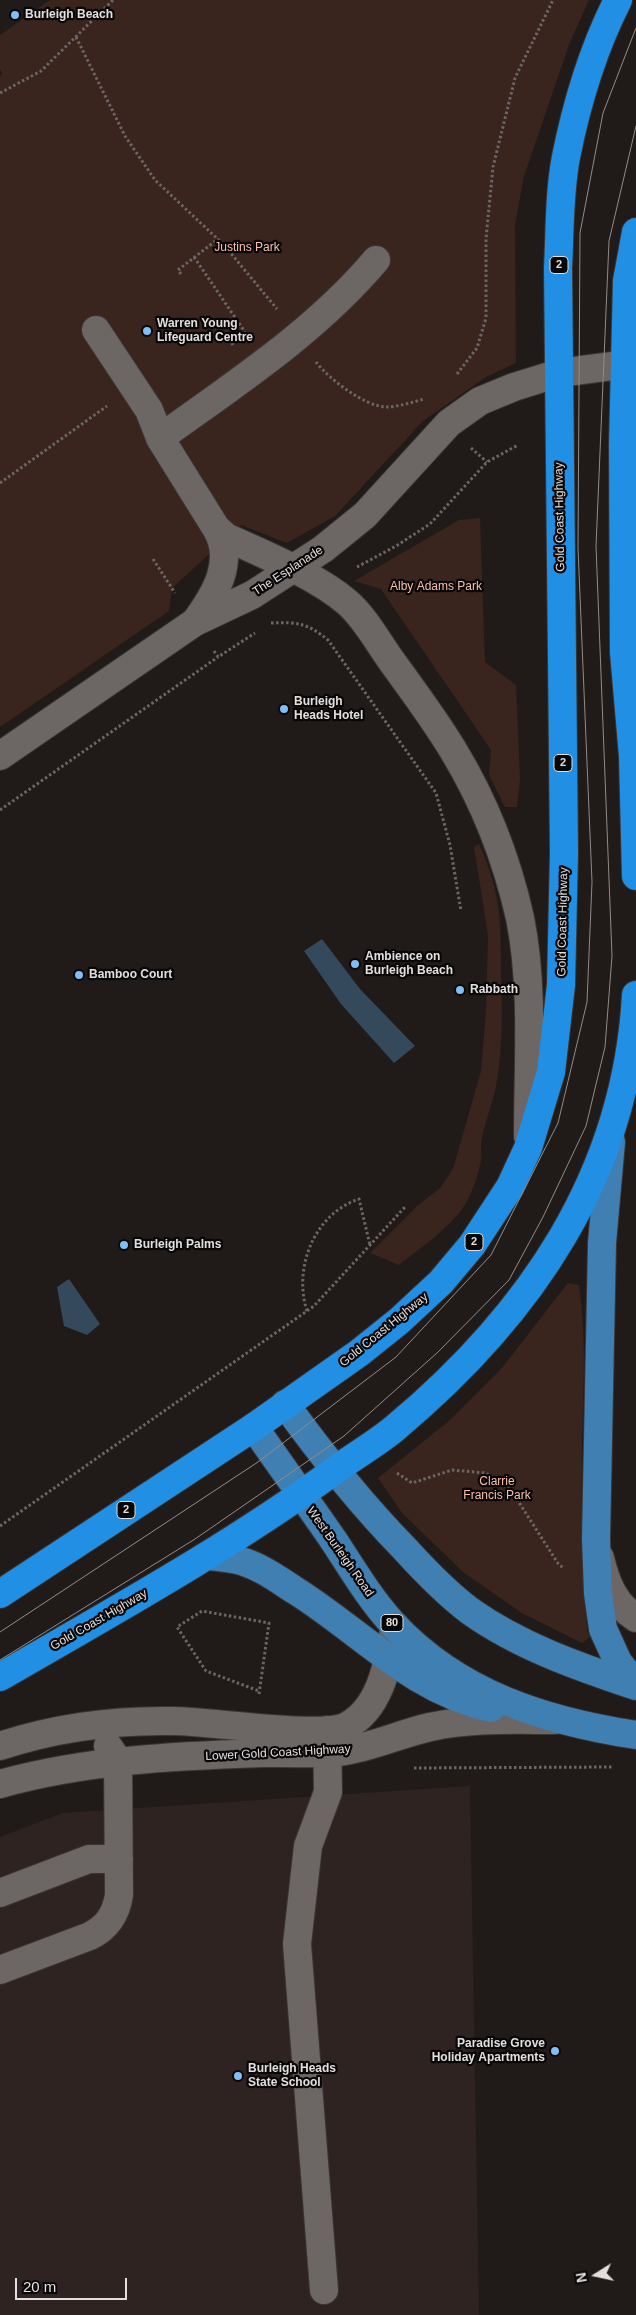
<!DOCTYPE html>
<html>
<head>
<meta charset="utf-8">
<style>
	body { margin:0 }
	#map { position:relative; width:636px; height:2315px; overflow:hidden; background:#201b19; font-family:Helvetica,sans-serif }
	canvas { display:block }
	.north { position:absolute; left:571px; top:2250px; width:50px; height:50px; -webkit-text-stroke:4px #080606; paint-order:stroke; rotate:260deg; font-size:14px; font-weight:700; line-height:20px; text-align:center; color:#e3dfde }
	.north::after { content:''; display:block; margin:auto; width:18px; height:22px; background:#e3dfde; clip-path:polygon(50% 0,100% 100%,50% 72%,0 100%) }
	.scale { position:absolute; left:15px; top:2278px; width:112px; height:22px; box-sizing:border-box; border:2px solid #e3dfde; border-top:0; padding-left:6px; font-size:15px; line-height:18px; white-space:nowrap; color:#e3dfde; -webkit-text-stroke:4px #080606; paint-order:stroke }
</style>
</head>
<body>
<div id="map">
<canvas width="636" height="2315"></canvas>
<div class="north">N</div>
<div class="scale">20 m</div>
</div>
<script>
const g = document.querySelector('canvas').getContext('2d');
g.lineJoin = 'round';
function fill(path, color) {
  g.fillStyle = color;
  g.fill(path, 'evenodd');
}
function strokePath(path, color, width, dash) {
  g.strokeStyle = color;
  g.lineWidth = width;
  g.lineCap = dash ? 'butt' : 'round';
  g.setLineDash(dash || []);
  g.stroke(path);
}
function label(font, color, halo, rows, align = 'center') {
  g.font = font + ' Helvetica,sans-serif';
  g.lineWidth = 4.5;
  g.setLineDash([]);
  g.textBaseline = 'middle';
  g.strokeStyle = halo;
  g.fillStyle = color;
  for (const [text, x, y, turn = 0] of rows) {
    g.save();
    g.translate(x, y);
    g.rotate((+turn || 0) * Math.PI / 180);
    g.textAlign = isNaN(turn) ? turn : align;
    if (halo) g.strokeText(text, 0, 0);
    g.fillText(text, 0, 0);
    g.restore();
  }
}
fill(new Path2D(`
	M470 1786 479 2315H0V1837L63 1813Z`), '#2e2320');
fill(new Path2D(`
	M50 0H589L570 42 524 176 515 225 516 363 486 377 423 421 335 516 287 543 241 525 172 588 169 611 0 727V76L2 74 0 69V35Z
	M480 518 485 662 516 685 520 779 517 807H505L489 775 491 750 381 589 354 581 459 520Z
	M479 844C502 896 501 923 501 977 502 1012 503 1045 497 1080 494 1100 486 1118 482 1138 480 1145 482 1153 481 1161 478 1176 473 1190 466 1203 451 1228 421 1247 399 1265L370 1253 417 1206 440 1188 453 1169 481 1071 486 1011 488 935 474 847Z
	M568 1283 579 1285C587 1338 583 1392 582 1445 581 1507 583 1568 587 1631L590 1637 582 1643 522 1613 463 1572 402 1513 378 1478 449 1421 501 1369Z`), '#39241e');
fill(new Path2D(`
	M322 939 360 989 415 1046 394 1063 341 1004 304 951Z
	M69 1279 100 1324 87 1335 64 1326 57 1287Z`), '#34495c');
const minor = new Path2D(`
	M96 330 149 410 160 438 216 528 226 537C263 554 317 576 348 603 366 619 379 644 393 663 414 692 435 720 453 750 484 801 507 860 520 918 534 987 528 1066 528 1136
	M160 438C236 383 315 332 376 260
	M195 622C215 595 236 561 216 528
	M0 756 195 622 252 595 323 549 365 515 449 423 480 401 514 387 559 373 636 363
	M600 1558C606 1583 614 1604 636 1618
	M0 1746C54 1728 115 1720 173 1721 209 1721 320 1739 347 1726 382 1707 388 1661 395 1626
	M0 1784C86 1760 174 1756 263 1753 288 1753 314 1754 339 1752 371 1748 399 1734 430 1727 470 1718 514 1720 555 1720
	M0 1893 89 1859H119
	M0 1970 90 1936C108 1927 116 1914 119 1895L118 1761 108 1746
	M324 2290 297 1944 308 1846 328 1792 327 1730`);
const major = new Path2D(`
	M611 1142 602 1243 596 1539 598 1593 603 1629 618 1662 636 1685
	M285 1404C322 1455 360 1503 404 1548 424 1570 446 1593 470 1611 519 1646 579 1667 636 1686
	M254 1427C280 1465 308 1503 334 1541 353 1570 370 1599 393 1624 458 1694 545 1721 636 1735
	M209 1556C221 1558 235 1558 247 1563 265 1569 280 1581 296 1591 361 1632 413 1691 491 1708`);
const highway = new Path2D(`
	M636 232 627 281 623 445 624 652 633 756 636 876
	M0 1594 254 1427 359 1353 399 1321 441 1282 472 1245 510 1187 528 1148 551 1072 561 985 564 853 558 268C560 231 559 193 566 157 577 102 593 49 618 0
	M0 1677C114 1611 228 1548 334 1471 354 1456 376 1444 395 1428 530 1315 626 1176 636 995`);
strokePath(minor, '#393635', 30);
strokePath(major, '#393635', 30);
strokePath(highway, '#393635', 30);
strokePath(new Path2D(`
	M76 37 125 136 155 180 224 245 277 309
	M0 93 41 71 113 0
	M194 257 245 332
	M181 274 178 270 218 239
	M233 345 231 342 239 336
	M316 362C329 379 364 406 386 407 398 407 413 402 424 399
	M457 374 477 348 486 318V239L493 167 515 78 553 0
	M471 448 487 462
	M0 483 107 406
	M153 559 175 593
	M357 567 396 546 430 524 487 462 518 445
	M271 623C298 622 307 623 328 640L436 793 450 845 461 911
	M214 651 218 657 255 633
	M0 810 218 657
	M307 1311C293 1268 314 1214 359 1199L370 1245
	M397 1473 412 1483 452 1470 486 1473 511 1490 559 1565 564 1568
	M0 1526 314 1306 405 1207
	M259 1694 269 1623 202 1611 177 1627 206 1671 259 1691
	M414 1768 613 1767`), '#6b6664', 3, [2.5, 2.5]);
strokePath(minor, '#6c6664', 28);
strokePath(major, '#3f7fb1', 28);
strokePath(highway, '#2190e4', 28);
strokePath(new Path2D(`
	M0 1632 258 1462 396 1357 491 1255 558 1123 587 1002 592 882 578 548 580 233 603 113 636 28
	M0 1660 195 1539 344 1436 438 1352 509 1280 543 1217 586 1126 605 1047 612 956 596 546 609 241 636 126`), '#908c8a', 1);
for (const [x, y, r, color] of [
	[15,15,5,"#7ebef9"],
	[147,331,5,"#7ebef9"],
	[284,709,5,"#7ebef9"],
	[355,964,5,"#7ebef9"],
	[79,975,5,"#7ebef9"],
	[460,990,5,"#7ebef9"],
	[124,1245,5,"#7ebef9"],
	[555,2051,5,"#7ebef9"],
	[238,2076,5,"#7ebef9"]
]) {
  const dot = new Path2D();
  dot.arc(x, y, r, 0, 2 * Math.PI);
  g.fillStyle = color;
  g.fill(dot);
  strokePath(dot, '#080606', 2);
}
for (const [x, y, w] of [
	[559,265,18],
	[563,763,18],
	[474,1242,18],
	[126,1510,18],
	[392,1623,22]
]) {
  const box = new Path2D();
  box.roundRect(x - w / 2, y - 8.5, w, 17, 4);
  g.fillStyle = '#080606';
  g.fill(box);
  strokePath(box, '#e3dfde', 1);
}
label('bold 11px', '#e3dfde', null, [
	["2",559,265],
	["2",563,763],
	["2",474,1242],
	["2",126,1510],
	["80",392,1623]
]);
label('bold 12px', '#e3dfde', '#080606', [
	["Burleigh Beach",25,15],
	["Warren Young",157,324],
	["Lifeguard Centre",157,338],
	["Burleigh",294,702],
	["Heads Hotel",294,716],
	["Ambience on",365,957],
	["Burleigh Beach",365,971],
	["Bamboo Court",89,975],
	["Rabbath",470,990],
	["Burleigh Palms",134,1245],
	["Paradise Grove",545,2044,"right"],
	["Holiday Apartments",545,2058,"right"],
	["Burleigh Heads",248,2069],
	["State School",248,2083]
], 'left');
label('12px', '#f9bfae', '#080606', [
	["Justins Park",247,248],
	["Alby Adams Park",436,587],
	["Clarrie",497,1482],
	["Francis Park",497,1496]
]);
label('12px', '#e3dfde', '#080606', [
	["Gold Coast Highway",560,517,-91],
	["The Esplanade",288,571,-33],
	["Gold Coast Highway",563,922,-89],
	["Gold Coast Highway",384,1330,-39],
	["West Burleigh Road",340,1552,55],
	["Gold Coast Highway",99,1620,-30],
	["Lower Gold Coast Highway",278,1753,-3]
]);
</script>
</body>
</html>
